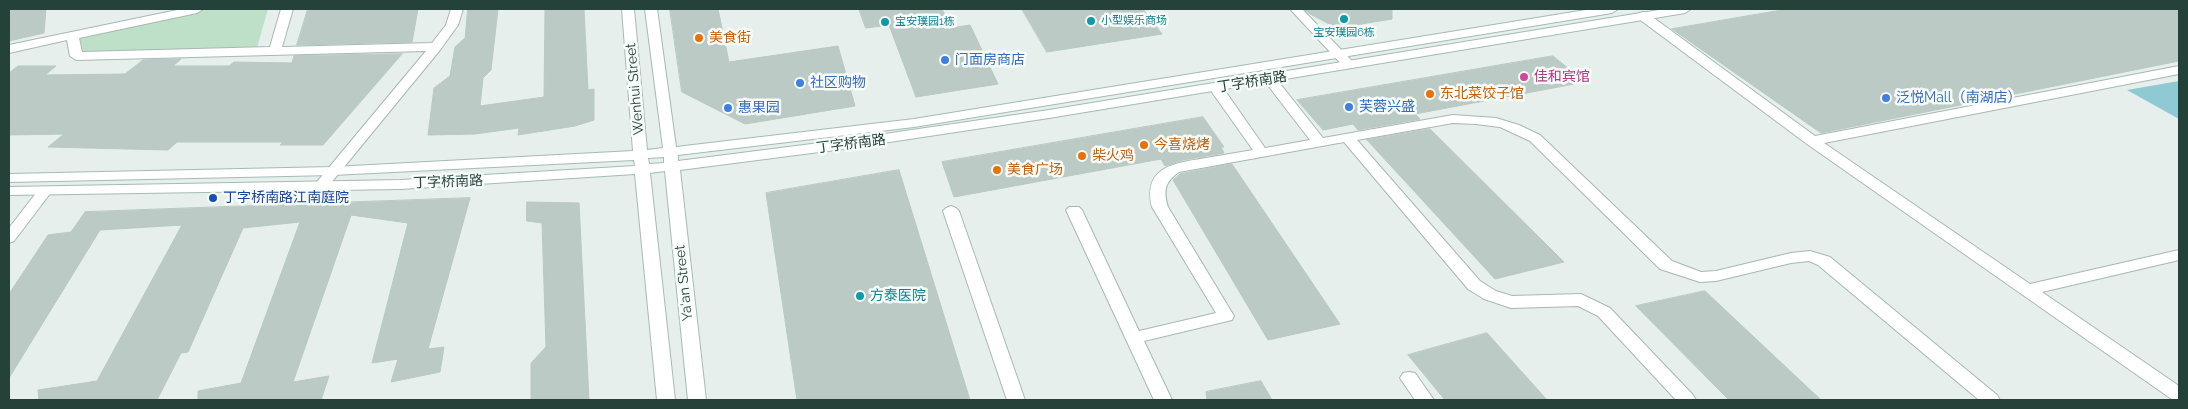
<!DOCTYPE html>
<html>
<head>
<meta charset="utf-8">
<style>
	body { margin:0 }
	#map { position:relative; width:2188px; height:409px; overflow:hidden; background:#e6efeb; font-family:Raleway,sans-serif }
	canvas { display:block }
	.frame { position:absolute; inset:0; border:10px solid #24423a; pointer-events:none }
</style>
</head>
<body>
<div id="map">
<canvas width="2188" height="409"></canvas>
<div class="frame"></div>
</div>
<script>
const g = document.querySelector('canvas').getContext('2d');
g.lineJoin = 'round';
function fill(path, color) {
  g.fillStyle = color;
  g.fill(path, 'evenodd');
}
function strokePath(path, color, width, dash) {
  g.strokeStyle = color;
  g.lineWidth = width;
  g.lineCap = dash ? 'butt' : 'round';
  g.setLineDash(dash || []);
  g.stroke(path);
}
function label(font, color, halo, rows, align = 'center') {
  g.font = font + ' Raleway,"Noto Sans SC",sans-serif';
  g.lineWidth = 5;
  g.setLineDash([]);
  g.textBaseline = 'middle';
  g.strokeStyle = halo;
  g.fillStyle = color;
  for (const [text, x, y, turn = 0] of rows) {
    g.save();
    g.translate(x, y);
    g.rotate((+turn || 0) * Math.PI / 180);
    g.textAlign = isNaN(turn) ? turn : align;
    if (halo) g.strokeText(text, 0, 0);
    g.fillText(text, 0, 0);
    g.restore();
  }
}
fill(new Path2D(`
	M197 9H268L256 51 76 56 73 36Z`), '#bfe0c8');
fill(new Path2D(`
	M2179 81V119L2127 90Z`), '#8ec9d4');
const building = new Path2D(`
	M9 9H46L44 33 9 41Z
	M308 9H418L412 42 297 45Z
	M468 9H498L491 70 483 78 480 106 544 97 545 9H584L588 90 594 89V120L575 126 518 135 519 128 475 134 428 135 434 88 450 76 455 47 465 38Z
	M670 9H718L729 62 838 46 855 106 745 124 682 92Z
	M859 9H942L951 28 970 25 998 84 916 97 889 25 866 28Z
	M1022 9H1143L1162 34 1047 52Z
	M1304 9H1392V19L1337 28 1310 14Z
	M1788 9H2179V61L1821 133 1672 29Z
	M402 54 323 145H280L283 142H177L168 150 48 147 64 134 9 135V73L18 66H56L45 75 125 74 143 60 181 59 173 66H229L234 62 292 63 294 56Z
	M1553 56 1585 82 1415 114 1420 119 1358 130 1353 124 1323 130 1297 100Z
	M1203 117 1224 147H1221L1224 153 1183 160 1165 166 1161 159 954 197 942 162Z
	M1430 129 1564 262 1495 279 1367 140Z
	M1232 164 1340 324 1268 340 1173 180 1180 174Z
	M899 170 970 400H797L766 193Z
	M470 198 428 349 444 347 440 372 391 382 398 359 372 363 408 223 351 215 293 382 329 376 321 400H198V391L241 383 300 222 243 228 188 352 181 353 157 400H39L38 390 97 381 182 225 100 230 9 378V294L48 235 71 232 85 212Z
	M527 202 579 203 589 400H531V363L546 347 542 223 527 221Z
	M1705 291 1821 400H1729L1636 306Z
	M1487 333 1547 400H1445L1408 355Z
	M1261 381 1272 400H1207L1206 392Z`);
fill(building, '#bbcac4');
strokePath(building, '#b8c9c2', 1);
const minor = new Path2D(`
	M182 9H203L197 13 79 38 82 52 270 47 281 9H293L282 47 432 43 446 25 451 9H463L458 25 440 50 326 189H316L314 186 316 183 426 51 76 60 70 56 67 40 9 53V45Z
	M1290 9H1302L1353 62 1355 65 1353 68H1345Z
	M1643 12 1647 13 1815 136 2179 66V74L1824 143 2030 284 2179 250V260L2042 292 2179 386V400H2173L1807 144 1639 19 1637 16 1639 13Z
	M1269 75 1274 76 1323 138 1453 115 1496 118 1519 125 1540 135 1672 261 1701 272 1716 271 1791 253 1810 251 1830 257 1997 395 2000 400H1979L1818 265 1809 261 1791 263 1716 281 1700 282 1660 269 1530 141 1500 127 1476 124 1453 123 1357 140 1480 281 1496 291 1512 296 1581 294 1610 308 1693 395 1696 400H1676L1598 316 1578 306 1511 308 1484 299 1468 289 1344 142 1179 172C1165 182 1163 190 1168 207L1234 316 1232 320 1144 341 1172 400H1154L1066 210 1069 207H1079L1082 210 1139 331 1216 313 1152 207C1142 166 1176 163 1206 158 1222 155 1237 153 1253 150L1209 88 1211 85H1221L1265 148 1310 140 1263 79Z
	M45 187 50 188 52 191 14 241 9 243V228L40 188Z
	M951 206 956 208 959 211 1025 400H1007L943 211 946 208Z
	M1409 372 1415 373 1434 400H1415L1400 378 1403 373Z`);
const secondary = new Path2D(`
	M622 9H634L647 150 663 148 645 9H657L676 147 914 119 1592 9H1618L1612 13 914 127 678 155V161L843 140 1049 110 1665 9H1691L1685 13 1049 118 843 149 680 170 706 400H688L665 171 650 173 675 400H657L635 174 401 189 9 195V187L401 180 635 166 634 160 333 175 9 182V174L333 167 633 151ZM664 157V163L649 164 648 158Z`);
strokePath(minor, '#a8b8b2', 2);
strokePath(secondary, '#a4bbb3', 2);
fill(minor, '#fff');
fill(secondary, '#fff');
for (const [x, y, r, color] of [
	[1344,19,5,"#0f9aa8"],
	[1091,21,5,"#0f9aa8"],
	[885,22,5,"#0f9aa8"],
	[699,38,5,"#e8710a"],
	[945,60,5,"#3f7fe0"],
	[1524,77,5,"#d1479c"],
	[800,83,5,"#3f7fe0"],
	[1430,94,5,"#e8710a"],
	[1886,98,5,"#3f7fe0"],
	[1349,107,5,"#3f7fe0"],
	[728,108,5,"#3f7fe0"],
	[1144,145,5,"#e8710a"],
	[1082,156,5,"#e8710a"],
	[997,170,5,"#e8710a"],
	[213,198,5,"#1a4fb4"],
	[860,296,5,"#0f9aa8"]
]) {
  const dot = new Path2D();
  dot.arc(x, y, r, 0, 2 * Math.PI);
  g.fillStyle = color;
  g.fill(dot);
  strokePath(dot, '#f7fbf9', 2);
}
label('11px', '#0d838f', '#f7fbf9', [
	["小型娱乐商场",1101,21],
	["宝安璞园1栋",895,22],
	["宝安璞园6栋",1344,33,"center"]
], 'left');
label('14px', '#c56008', '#f7fbf9', [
	["美食街",709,38],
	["东北菜饺子馆",1440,94],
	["今喜烧烤",1154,145],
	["柴火鸡",1092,156],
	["美食广场",1007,170]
], 'left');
label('14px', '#366cbe', '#f7fbf9', [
	["门面房商店",955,60],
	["社区购物",810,83],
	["泛悦Mall（南湖店）",1896,98],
	["芙蓉兴盛",1359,107],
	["惠果园",738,108]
], 'left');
label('14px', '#b23c85', '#f7fbf9', [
	["佳和宾馆",1534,77]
], 'left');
label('14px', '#24423a', '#f7fbf9', [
	["丁字桥南路",1252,82,-9],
	["Wenhui Street",635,89,-95],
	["丁字桥南路",851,144,-7],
	["丁字桥南路",448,182,-2],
	["Ya'an Street",684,283,-96]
]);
label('14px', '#164399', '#f7fbf9', [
	["丁字桥南路江南庭院",223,198]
], 'left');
label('14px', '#0d838f', '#f7fbf9', [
	["方泰医院",870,296]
], 'left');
</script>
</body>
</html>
